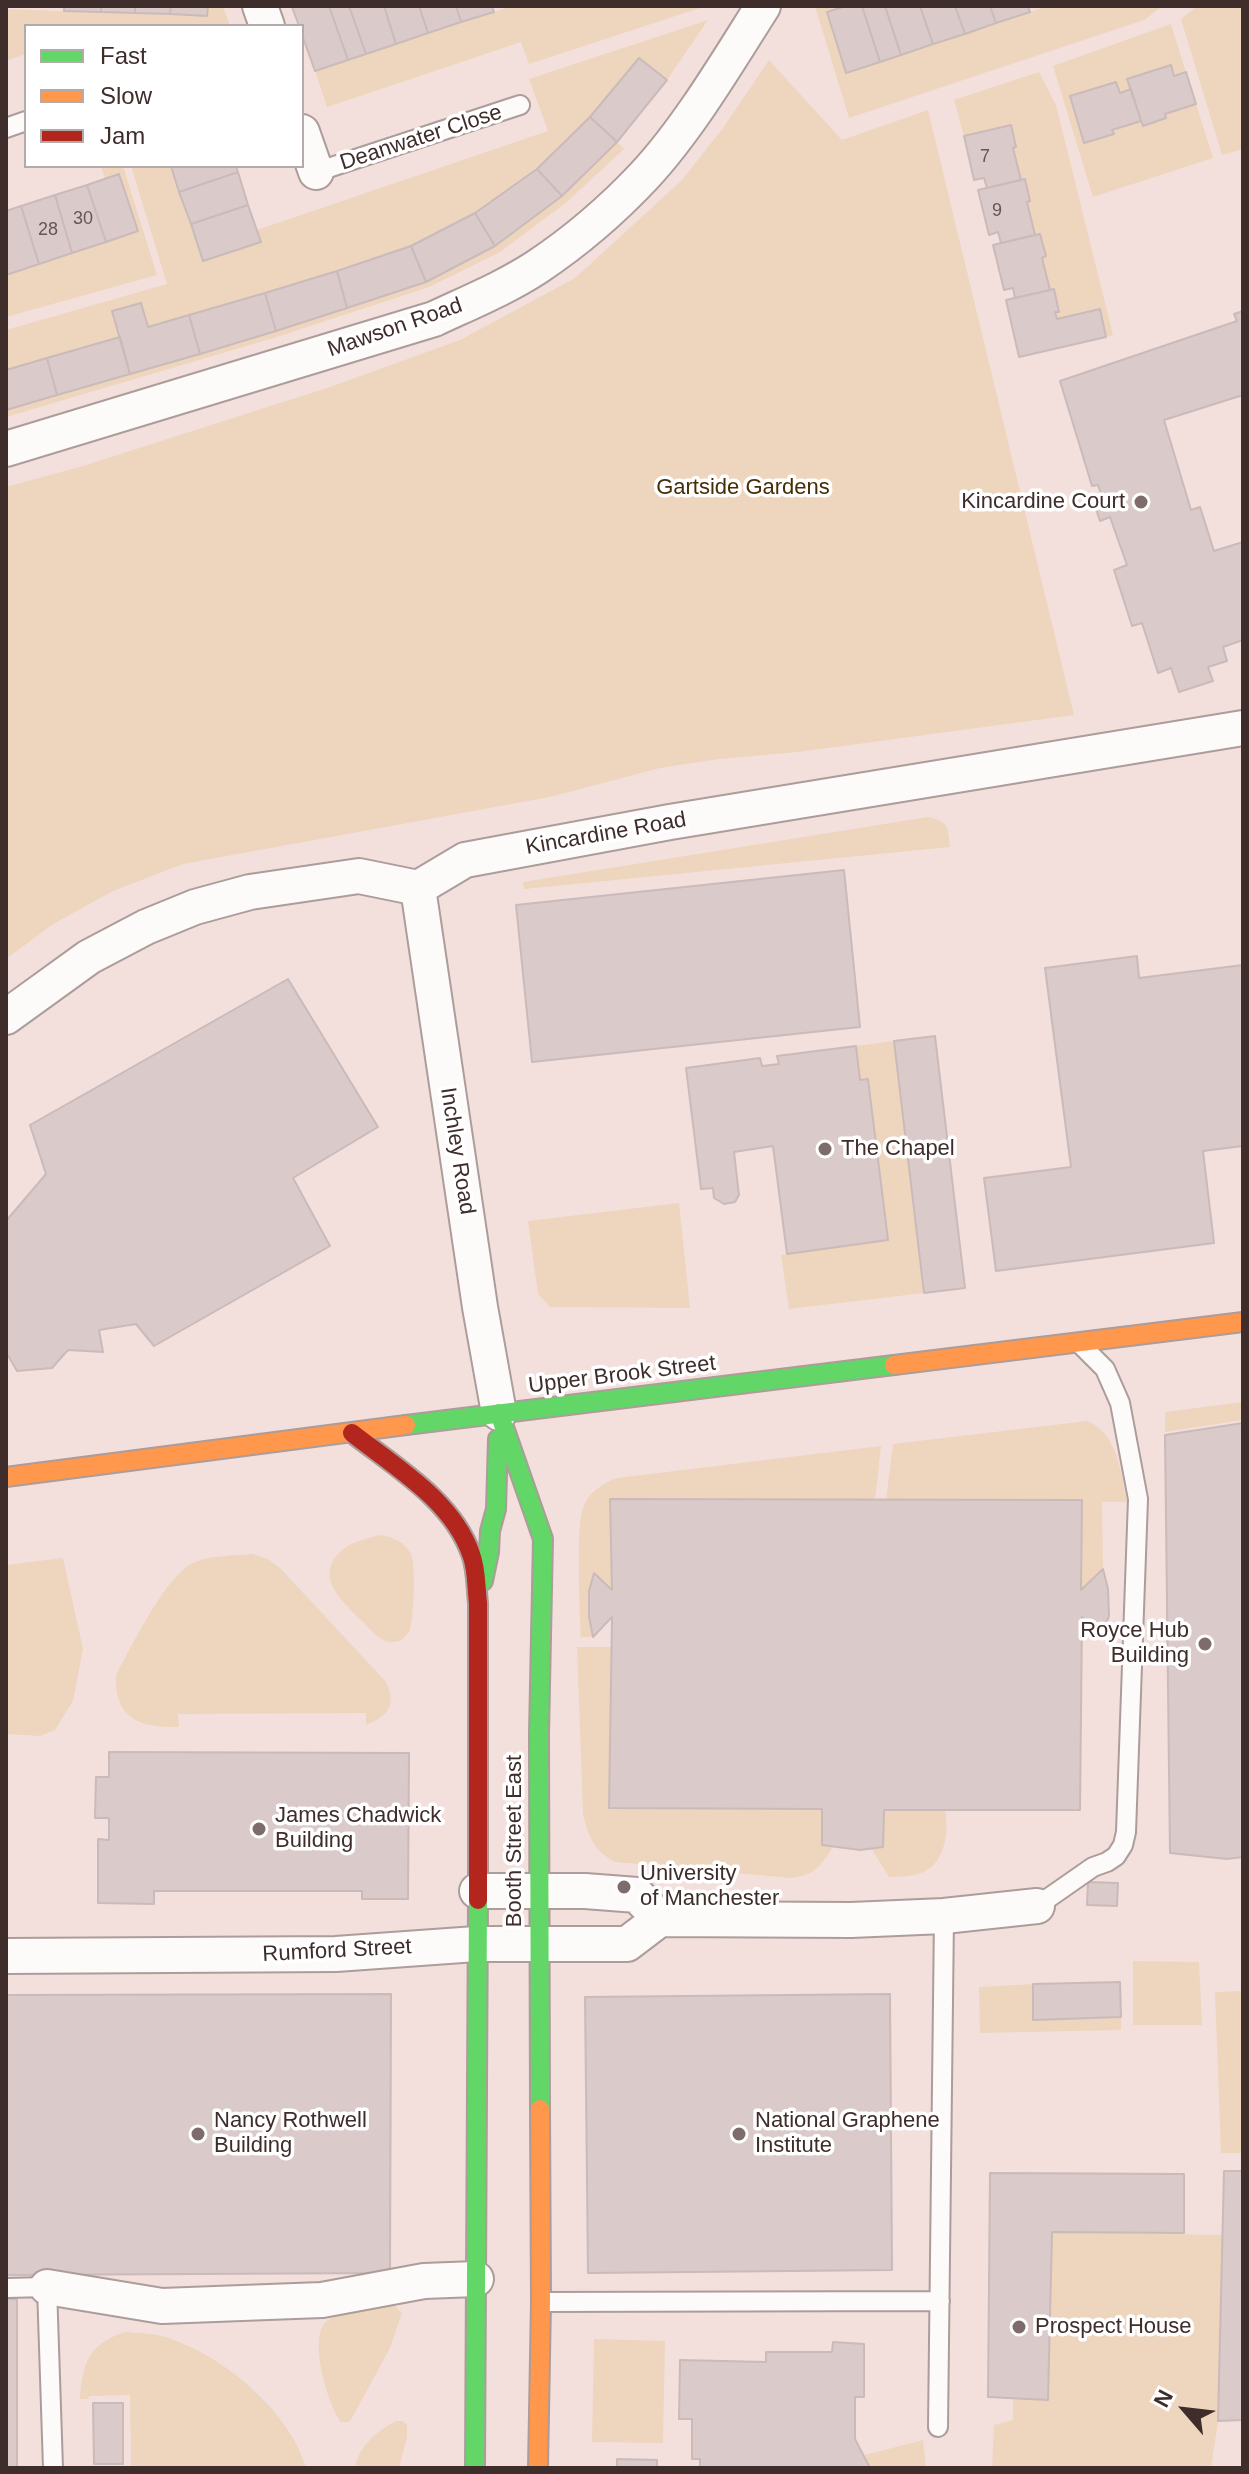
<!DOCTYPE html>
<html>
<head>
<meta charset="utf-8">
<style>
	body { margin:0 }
	#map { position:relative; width:1249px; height:2474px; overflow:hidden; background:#f3e0dd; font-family:Helvetica,sans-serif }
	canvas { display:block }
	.frame { position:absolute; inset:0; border:8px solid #3e2d2b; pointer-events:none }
	.legend { position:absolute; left:24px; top:24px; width:280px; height:144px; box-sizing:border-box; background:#fff; border:2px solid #b2abaa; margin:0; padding:10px 14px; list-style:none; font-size:24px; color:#3e2d2b }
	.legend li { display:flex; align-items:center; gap:16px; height:40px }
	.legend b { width:40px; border:2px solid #b2abaa }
	.north { position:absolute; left:1145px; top:2370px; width:80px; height:80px; -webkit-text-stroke:6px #fff; paint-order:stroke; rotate:298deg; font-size:22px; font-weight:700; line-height:32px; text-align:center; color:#3e2d2b }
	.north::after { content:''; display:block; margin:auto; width:28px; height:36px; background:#3e2d2b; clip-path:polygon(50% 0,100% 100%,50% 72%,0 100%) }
</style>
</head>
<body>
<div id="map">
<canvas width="1249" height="2474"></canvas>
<div class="frame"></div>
<ul class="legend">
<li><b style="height:10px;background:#63d668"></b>Fast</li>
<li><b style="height:10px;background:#ff974d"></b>Slow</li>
<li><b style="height:10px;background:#b3261e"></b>Jam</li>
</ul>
<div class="north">N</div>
</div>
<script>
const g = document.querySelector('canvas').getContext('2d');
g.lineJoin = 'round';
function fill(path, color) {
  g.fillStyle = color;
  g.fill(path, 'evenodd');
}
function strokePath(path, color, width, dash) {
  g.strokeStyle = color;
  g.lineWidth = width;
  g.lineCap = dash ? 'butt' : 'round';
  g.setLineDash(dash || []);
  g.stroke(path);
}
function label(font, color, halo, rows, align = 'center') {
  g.font = font + ' Helvetica,sans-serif';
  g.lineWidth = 7;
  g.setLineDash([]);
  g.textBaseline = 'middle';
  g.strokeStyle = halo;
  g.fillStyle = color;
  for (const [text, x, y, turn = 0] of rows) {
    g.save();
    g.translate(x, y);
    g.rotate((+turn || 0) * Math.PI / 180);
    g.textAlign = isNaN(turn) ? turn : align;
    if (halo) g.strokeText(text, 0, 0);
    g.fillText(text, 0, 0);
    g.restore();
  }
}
fill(new Path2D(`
	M208 6H223L230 26H26V54L6 61V9L207 16Z
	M512 6H706L529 64 521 42 327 107 315 71Z
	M815 6H846L827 13 847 72 1048 6H1163L1144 20 849 118Z
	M1197 6H1243V149L1222 155 1181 19Z
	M708 20 667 80 639 58 590 117 537 169 475 213 411 246 265 293 148 327 140 303 113 311 120 337 6 370V330L167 284 131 166H171L203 261 260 242 257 230 548 131 529 79Z
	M1171 24 1186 72 1174 76 1171 65 1131 89 1120 93 1116 82 1070 96 1084 143 1113 135 1112 130 1141 121 1143 126 1166 119 1165 114 1196 104 1213 158 1093 197 1053 66Z
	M769 60 842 140 928 110 1074 715 798 752 719 759 660 768 550 797 183 864 113 891 53 924 6 959V487L83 466 330 387 460 340 575 278 682 180 723 128Z
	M1039 72 1056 105 1113 335 1106 337 1099 309 1057 319 1055 312H1058L1054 290H1050L1042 258 1045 256 1040 235H1035L1027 202 1030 201 1026 179 1021 180 1013 148 1016 147 1011 125 964 136 954 100Z
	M617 142 624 149 567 202 500 252 429 287 277 337 6 417V410L276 331 426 282 496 246 562 196Z
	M101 166H123L157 275 6 317V275L137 231 119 175 105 179Z
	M928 817C949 821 948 828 950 847L524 889 523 882Z
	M894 1041 924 1293 789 1309 781 1255 888 1240 869 1079 860 1080 856 1046Z
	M679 1203 690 1308 550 1307 538 1294 528 1221Z
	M1243 1402V1420L1165 1432V1412Z
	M1087 1421C1118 1433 1121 1474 1127 1502H1102L1103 1569 1081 1590V1500H886L893 1444Z
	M881 1446 875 1500 612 1590 594 1574C588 1596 588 1615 593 1637H581C580 1611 575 1524 584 1505 590 1491 604 1483 617 1478Z
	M379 1535C393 1537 404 1541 411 1554 416 1564 414 1621 409 1632 408 1633 402 1640 400 1641 396 1641 392 1643 388 1642 378 1639 369 1628 363 1622 345 1604 314 1579 339 1553 349 1542 366 1539 379 1535Z
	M252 1554 268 1559 281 1569 386 1682C397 1706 388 1716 366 1725V1713L178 1714 179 1727C140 1728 114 1719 116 1675 132 1646 166 1574 195 1562 212 1555 234 1556 252 1554Z
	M63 1558 83 1649 73 1701 55 1730 40 1736 6 1734V1565Z
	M577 1647H611L609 1808 822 1809V1845L833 1847C820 1866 816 1875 791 1878L615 1862C594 1851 588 1836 583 1814Z
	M884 1810H945C949 1828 946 1859 927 1870 916 1877 902 1876 889 1877L871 1848 882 1846Z
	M1133 1961 1199 1962 1202 2025H1133Z
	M1033 1984 1034 2019 1121 2017V2030L980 2033 979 1987Z
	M1243 1991V2153H1221L1215 1992Z
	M1052 2232 1222 2235 1218 2421 1211 2468H992L994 2425 1013 2420V2399L1047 2400Z
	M394 2305 402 2313 390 2348 352 2418 349 2422H341C328 2406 307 2335 327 2321 341 2311 377 2307 394 2305Z
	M125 2332C137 2333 150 2333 162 2336 219 2352 290 2410 306 2468H131L130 2395 89 2396 88 2399H80C82 2363 89 2344 125 2332Z
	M594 2339 665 2341 663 2443 592 2442Z
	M396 2421H403L407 2425V2437L399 2468H355C358 2447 378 2430 396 2421Z
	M923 2440 926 2468H870L865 2455Z`), '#eed5bd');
const building = new Path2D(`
	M64 6H101V12L64 11Z
	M101 6H135V13L101 12Z
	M135 6H171L170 14 135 13Z
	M171 6H208L207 16 170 14Z
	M295 6H329L348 60 315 71 302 35V26H299L292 7Z
	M329 6H349L366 54 348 60Z
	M349 6H384L396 44 366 54Z
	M384 6H419L428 33 396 44Z
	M419 6H456L461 22 428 33Z
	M456 6H492L494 12 461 22Z
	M846 6H862L880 62 846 73 827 12Z
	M862 6H885L901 55 880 62Z
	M885 6H920L933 44 901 55Z
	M920 6H955L965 34 933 44Z
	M955 6H990L996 23 965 34Z
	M990 6H1028L1030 12 996 23Z
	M639 58 667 80 617 142 590 117Z
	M1171 65 1174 76 1186 72 1196 104 1165 114 1166 118 1143 126 1127 79Z
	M1116 82 1120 93 1131 89 1141 121 1112 130 1114 134 1084 143 1070 96Z
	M590 117 617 142 562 196 537 169Z
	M1011 125 1016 147 1013 148 1021 180 987 188 984 178 974 180 964 136Z
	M171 166H236L238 172 179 192Z
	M537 169 562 196 495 246 475 213Z
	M238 172 248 205 191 224 179 192Z
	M119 174 138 231 106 242 87 185Z
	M1025 179 1030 201 1027 202 1035 235 1001 243 998 232 989 235 978 190Z
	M87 185 106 242 72 253 55 195Z
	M55 195 72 253 39 264 21 206Z
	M248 205 261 242 203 261 191 224Z
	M21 206 39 264 6 275V211Z
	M475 213 495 246 426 282 411 246Z
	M1040 234 1046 256 1042 258 1050 290 1015 298 1013 288 1004 290 993 245Z
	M411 246 426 282 347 308 337 271Z
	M337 271 347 308 276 331 265 293Z
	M1054 289 1059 312H1055L1057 319 1100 309 1106 337 1019 357 1006 300Z
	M265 293 276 331 200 354 189 315Z
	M141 303 148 327 189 315 200 354 130 374 112 311Z
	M1243 311V395L1164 420 1191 510 1200 507 1214 551 1243 542V640L1223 647 1227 661 1208 667 1213 681 1179 692 1171 668 1158 673 1142 623 1132 626 1114 570 1127 565 1110 517 1100 521 1092 497 1101 494 1098 485 1092 486 1060 381 1237 321 1234 314Z
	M120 337 130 374 57 395 47 358Z
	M47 358 57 395 6 410V370Z
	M844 870 860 1027 532 1062 516 905Z
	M1137 956 1139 978 1243 965V1146L1203 1151 1214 1243 996 1271 984 1178 1071 1167 1045 968Z
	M288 979 378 1127 293 1178 330 1246 154 1346 136 1324 99 1330 103 1352 68 1350 52 1368 17 1371 6 1352V1221L46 1174 30 1125Z
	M935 1036 965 1288 924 1293 894 1041Z
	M856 1046 860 1080 868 1079 888 1240 787 1254 773 1146 734 1152 739 1195 735 1202 724 1204 714 1198 713 1188 701 1189 686 1068 760 1058 762 1066 779 1064 777 1056Z
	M1243 1423V1857L1227 1859 1170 1853 1165 1435Z
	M610 1499 1082 1500 1081 1590 1103 1569 1108 1589 1109 1616 1102 1635 1082 1617 1080 1810H884L883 1847 860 1850 822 1845V1809L609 1808 612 1617 593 1637 589 1616V1591L594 1573 612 1590Z
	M109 1752 409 1753 408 1899H362V1891H154V1904L98 1903V1839L109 1840V1818H95L96 1777H109Z
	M1088 1882 1118 1883 1117 1906 1087 1905Z
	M1120 1982 1121 2017 1033 2020V1984Z
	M391 1994 390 2273 6 2275V1995Z
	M890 1994 892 2270 588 2273 585 1997Z
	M1224 2171H1243V2420L1218 2421Z
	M990 2173 1184 2174V2233L1052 2232 1048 2400 988 2397Z
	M6 2299H17V2468H6Z
	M833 2342 864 2344V2397H855V2439L870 2468H700V2459H692V2419H679L680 2360 766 2362V2352H832Z
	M93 2403H123V2464H94Z
	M617 2459 657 2460V2468H617Z`);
fill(building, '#dacaca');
strokePath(building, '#cababa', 2);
const lane = new Path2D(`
	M6 128 26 121
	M316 172 520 105
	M1037 1906 1093 1867 1107 1862 1116 1856 1123 1845 1126 1832 1138 1499 1120 1403 1105 1369 1080 1344
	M6 2288 47 2287 53 2468
	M541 2302 940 2301
	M938 2427 944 1916`);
const street = new Path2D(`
	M260 6 267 26
	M302 132 316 172
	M6 449 434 319C468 303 505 288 537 267 576 241 612 210 644 176 688 129 728 61 763 6
	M418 888 480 1307 499 1413
	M6 1017 89 957 146 927 195 907 250 892 359 876 418 888 465 860 670 822 1243 728
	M477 1891H585L637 1895 660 1919
	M6 1956 336 1954 476 1944H627L660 1919 851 1920 944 1916 1037 1906
	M47 2287 162 2306 322 2300 424 2281 476 2279`);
const fast = new Path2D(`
	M499 1413 543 1539 539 1734 540 2109
	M406 1425 894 1365
	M483 1581 489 1552 490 1531 496 1509 498 1439
	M475 2468 478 1900`);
const slow = new Path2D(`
	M894 1365 1243 1322
	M6 1477 406 1425
	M538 2468 541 2302 540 2109`);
const jam = new Path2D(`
	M352 1433C395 1467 452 1500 471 1554 477 1569 476 1587 478 1603V1900`);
strokePath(lane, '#ac9c9a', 22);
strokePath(street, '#ac9c9a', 38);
strokePath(fast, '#ac9c9a', 22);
strokePath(slow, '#ac9c9a', 22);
strokePath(jam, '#ac9c9a', 22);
strokePath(lane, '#fdfafa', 18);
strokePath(street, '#fdfafa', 34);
strokePath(fast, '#63d668', 18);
strokePath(slow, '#ff974d', 18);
strokePath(jam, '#b3261e', 18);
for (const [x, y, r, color] of [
	[1141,502,8,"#7d6c69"],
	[825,1149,8,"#7d6c69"],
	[1205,1644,8,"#7d6c69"],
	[259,1829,8,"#7d6c69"],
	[624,1887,8,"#7d6c69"],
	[198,2134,8,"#7d6c69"],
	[739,2134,8,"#7d6c69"],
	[1019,2327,8,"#7d6c69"]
]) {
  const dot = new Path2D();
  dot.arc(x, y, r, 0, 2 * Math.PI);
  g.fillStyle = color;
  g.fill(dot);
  strokePath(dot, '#fff', 3);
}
label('18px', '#675654', null, [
	["7",985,157],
	["9",997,211],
	["30",83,219],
	["28",48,230]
]);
label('22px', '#3e2d2b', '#fff', [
	["Deanwater Close",421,138,-18],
	["Mawson Road",395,328,-19],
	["Kincardine Road",606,834,-10],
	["Inchley Road",457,1151,81],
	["Upper Brook Street",622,1375,-7],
	["Booth Street East",515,1841,-90],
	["Rumford Street",337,1951,-3]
]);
label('22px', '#452e05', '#fff', [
	["Gartside Gardens",743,488]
]);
label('22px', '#3e2d2b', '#fff', [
	["Kincardine Court",1125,502,"right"],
	["The Chapel",841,1149],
	["Royce Hub",1189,1631,"right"],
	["Building",1189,1656,"right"],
	["James Chadwick",275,1816],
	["Building",275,1841],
	["University",640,1874],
	["of Manchester",640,1899],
	["Nancy Rothwell",214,2121],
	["Building",214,2146],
	["National Graphene",755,2121],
	["Institute",755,2146],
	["Prospect House",1035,2327]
], 'left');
</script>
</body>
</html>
